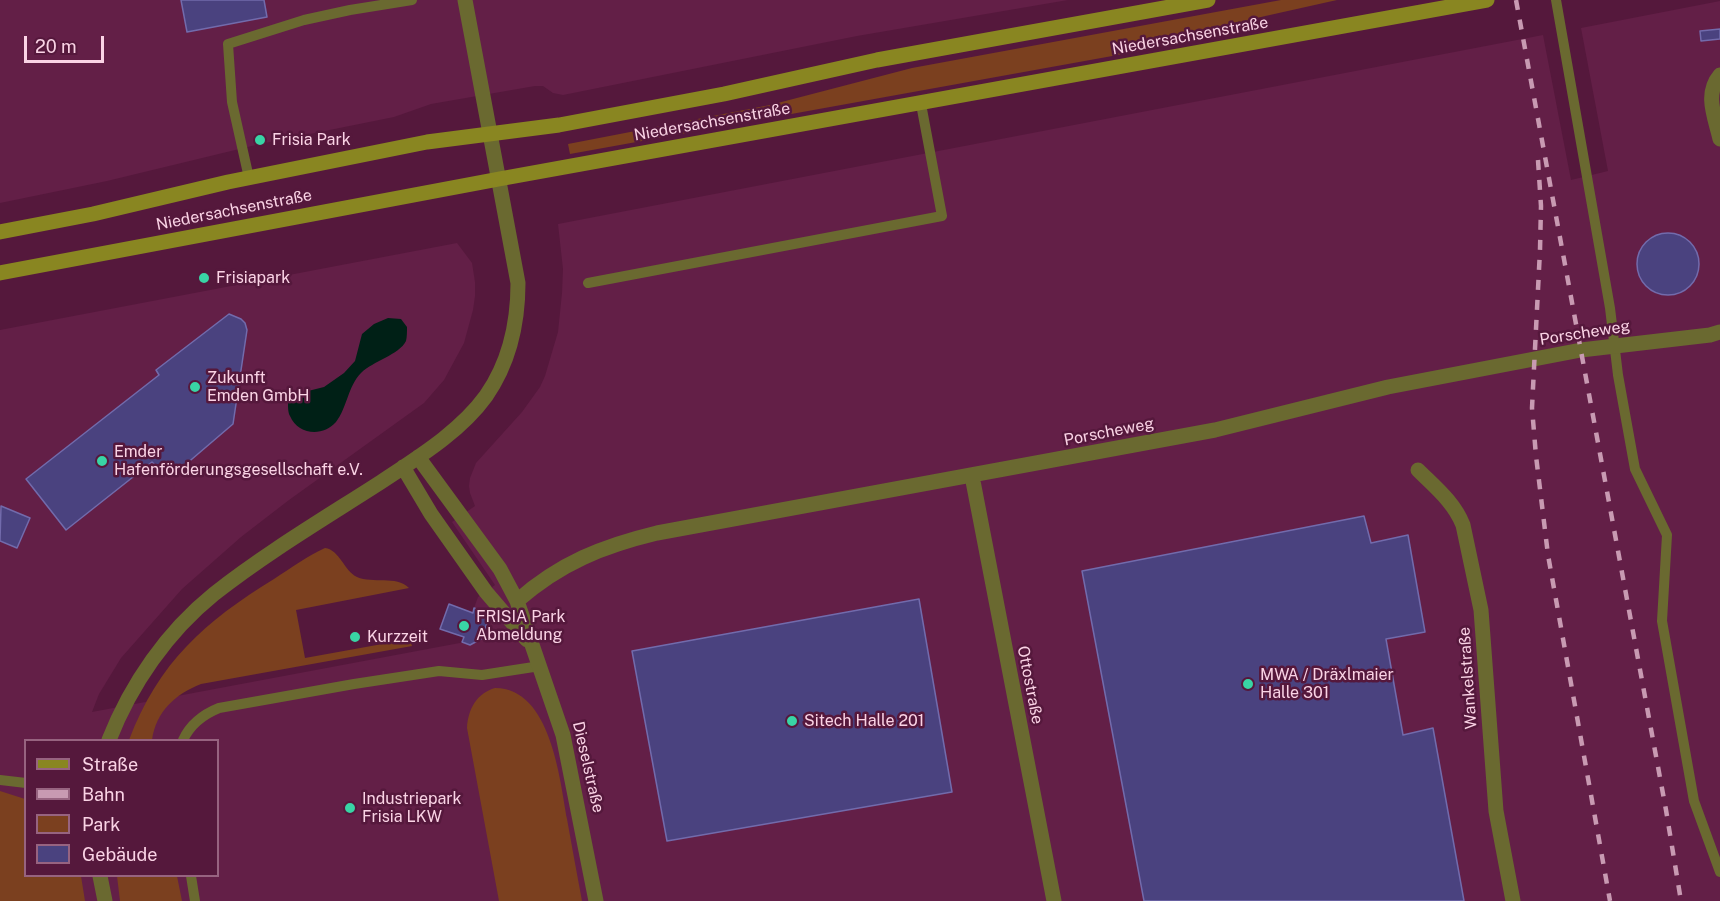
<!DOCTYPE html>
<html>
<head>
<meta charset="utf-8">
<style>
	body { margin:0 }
	#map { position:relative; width:1720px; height:901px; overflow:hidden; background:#55183c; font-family:"Public Sans",sans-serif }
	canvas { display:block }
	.legend { position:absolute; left:24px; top:739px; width:195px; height:138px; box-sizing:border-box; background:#55183c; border:2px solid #976380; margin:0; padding:8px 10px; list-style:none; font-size:18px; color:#fad3e5 }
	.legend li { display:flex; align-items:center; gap:12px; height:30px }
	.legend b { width:30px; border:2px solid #976380 }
	.scale { position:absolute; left:24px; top:36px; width:80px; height:27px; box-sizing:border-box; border:3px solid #fad3e5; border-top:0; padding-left:8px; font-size:18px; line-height:21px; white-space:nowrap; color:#fad3e5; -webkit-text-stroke:4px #55183c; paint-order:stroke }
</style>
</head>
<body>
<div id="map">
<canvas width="1720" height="901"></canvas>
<ul class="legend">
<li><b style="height:8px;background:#898621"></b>Straße</li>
<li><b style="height:8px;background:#c89ab2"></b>Bahn</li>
<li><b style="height:16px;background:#7b401f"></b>Park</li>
<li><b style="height:16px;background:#4a427f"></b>Gebäude</li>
</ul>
<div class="scale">20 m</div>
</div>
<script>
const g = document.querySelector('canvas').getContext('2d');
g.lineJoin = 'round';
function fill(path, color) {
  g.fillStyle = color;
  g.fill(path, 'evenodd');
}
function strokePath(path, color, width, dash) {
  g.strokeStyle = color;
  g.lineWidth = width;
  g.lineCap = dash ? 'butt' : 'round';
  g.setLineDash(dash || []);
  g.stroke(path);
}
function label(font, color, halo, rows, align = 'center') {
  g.font = font + ' "Public Sans",sans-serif';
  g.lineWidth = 5;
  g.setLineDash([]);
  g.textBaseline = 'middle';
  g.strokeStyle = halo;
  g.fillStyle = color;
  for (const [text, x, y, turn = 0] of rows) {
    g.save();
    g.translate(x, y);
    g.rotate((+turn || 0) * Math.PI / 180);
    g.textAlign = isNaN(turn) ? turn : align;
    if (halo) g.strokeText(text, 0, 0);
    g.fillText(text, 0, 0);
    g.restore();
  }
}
fill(new Path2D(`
	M0 0H1068L857 36 563 95 553 93 543 86H535L431 104 394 117 260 144 107 181 0 203Z
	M1720 1V901H0V330L457 243 472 263 475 282V296L473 310 464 343 444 380 424 403 289 500 241 537 182 589 121 658 99 694 92 712 481 639 487 622 482 611 474 608 478 597 495 585 452 522 475 506 470 493 469 486 470 478 476 463 522 412 540 387 545 376 558 332 562 293 563 269 558 224 1543 35 1571 180 1608 171 1581 28ZM26 740H218V876H26Z`), '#631f47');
fill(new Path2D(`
	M1281 0H1337L1252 19 1198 38 1151 49 570 154 568 144 770 105 912 68Z
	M325 548C340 550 344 571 357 577 373 584 396 575 409 588L296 610 305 658 410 639 412 646 201 684C175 694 156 712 152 740H129C159 662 204 622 274 579 291 568 307 556 325 548Z
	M495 688C551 688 560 780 567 819 572 847 577 874 582 901H499L467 728C468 709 477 693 495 688Z
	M0 791 25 799 26 876H81L85 901H0Z
	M117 876H177L182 901H120Z`), '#7b401f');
fill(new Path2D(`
	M388 318 401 319 407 327C407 331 407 337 406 341 399 355 373 361 361 373 348 386 347 408 336 422 323 437 298 435 290 416 288 413 288 407 288 403L296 394 324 387 344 373 355 361 362 334 374 324Z`), '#002016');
const building = new Path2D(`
	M181 0H264L267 17 187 32Z
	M1720 29V39L1701 41 1700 31Z
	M1637 264a31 31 0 1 1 62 0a31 31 0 1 1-62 0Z
	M229 314 241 319 245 323 247 330 233 424 178 471 172 472 160 470 152 462 66 530 26 479 159 375 156 370Z
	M1 506 30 518 17 548 0 541Z
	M1364 516 1371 543 1408 535 1425 632 1386 639 1403 735 1433 728 1464 901H1144L1082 571Z
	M919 599 952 792 667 841 632 651Z
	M449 604 473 613 474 608 482 611 487 623 481 639 470 645 462 642 464 637 440 629Z`);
fill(building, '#4a427f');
strokePath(building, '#726bac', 1.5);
strokePath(new Path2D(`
	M1556 0 1610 308 1618 375 1635 469 1667 535 1662 621 1694 801 1720 872
	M249 178 232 102 228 44 304 20 350 10 412 0
	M588 283 942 216 921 104
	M183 740C190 725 204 714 219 708L354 684 439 671 482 675 540 666
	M0 780 26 783
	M191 876 195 901`), '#6a6930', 10);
strokePath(new Path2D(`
	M1720 75C1704 94 1715 117 1720 139
	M418 457 500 569 517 601 563 735 596 901
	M403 467 431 514 486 592 527 640
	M1418 470C1435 487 1454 502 1463 525L1481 610 1496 811 1513 901
	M972 476 1054 901
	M517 601C560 563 603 546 657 533L1215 430 1388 387 1581 350 1710 335 1720 332
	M109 740C131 684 167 632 214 594 266 553 325 518 381 482 417 458 460 432 486 396 509 363 518 322 518 283L465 0
	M100 876 105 901`), '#6a6930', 15);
strokePath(new Path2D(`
	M0 232 93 214 228 182 427 142 559 125 724 94 877 60 1208 0
	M0 273 499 179 1487 0`), '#898621', 15);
strokePath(new Path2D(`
	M1516 0 1666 810 1681 901
	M1538 160 1541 206 1540 250 1532 408 1536 456 1548 555 1610 901`), '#c89ab2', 4.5, [10, 10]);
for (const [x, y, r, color] of [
	[260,140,6,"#39d4a5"],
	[204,278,6,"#39d4a5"],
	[195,387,6,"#39d4a5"],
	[102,461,6,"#39d4a5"],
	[464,626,6,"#39d4a5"],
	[355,637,6,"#39d4a5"],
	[1248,684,6,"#39d4a5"],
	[792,721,6,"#39d4a5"],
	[350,808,6,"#39d4a5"]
]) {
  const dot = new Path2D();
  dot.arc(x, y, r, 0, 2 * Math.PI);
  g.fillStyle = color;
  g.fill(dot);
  strokePath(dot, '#55183c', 2);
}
label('16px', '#fad3e5', '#55183c', [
	["Niedersachsenstraße",1190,36,-10],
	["Niedersachsenstraße",712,122,-10],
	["Niedersachsenstraße",234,210,-11],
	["Porscheweg",1585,333,-9],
	["Porscheweg",1109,432,-11],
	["Wankelstraße",1468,678,-94],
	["Ottostraße",1030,685,79],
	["Dieselstraße",588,767,77]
]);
label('16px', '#fad3e5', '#55183c', [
	["Frisia Park",272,140],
	["Frisiapark",216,278],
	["Zukunft",207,378],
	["Emden GmbH",207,396],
	["Emder",114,452],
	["Hafenförderungsgesellschaft e.V.",114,470],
	["FRISIA Park",476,617],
	["Abmeldung",476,635],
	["Kurzzeit",367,637],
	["MWA / Dräxlmaier",1260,675],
	["Halle 301",1260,693],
	["Sitech Halle 201",804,721],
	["Industriepark",362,799],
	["Frisia LKW",362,817]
], 'left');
</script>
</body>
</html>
